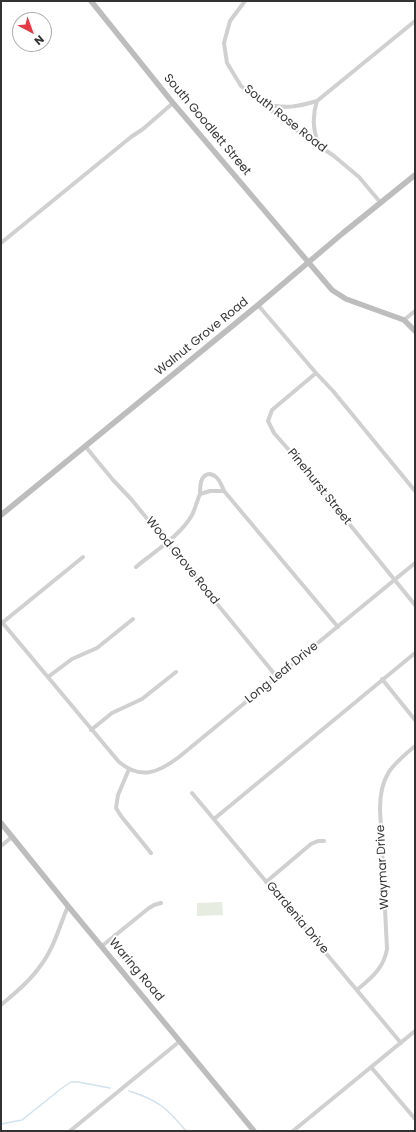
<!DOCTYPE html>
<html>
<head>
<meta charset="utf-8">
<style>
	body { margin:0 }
	#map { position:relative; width:416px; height:1132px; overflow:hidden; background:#fff; font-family:Poppins,sans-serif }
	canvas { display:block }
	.frame { position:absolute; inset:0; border:2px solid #333; pointer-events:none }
	.north { position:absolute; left:12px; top:12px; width:40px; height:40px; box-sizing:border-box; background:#fff; border:1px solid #adadad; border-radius:50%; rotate:139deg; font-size:11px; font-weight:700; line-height:16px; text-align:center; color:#333 }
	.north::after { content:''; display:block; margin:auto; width:14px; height:18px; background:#e63946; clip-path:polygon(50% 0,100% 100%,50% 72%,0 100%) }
</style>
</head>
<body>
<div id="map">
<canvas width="416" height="1132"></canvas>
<div class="frame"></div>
<div class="north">N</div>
</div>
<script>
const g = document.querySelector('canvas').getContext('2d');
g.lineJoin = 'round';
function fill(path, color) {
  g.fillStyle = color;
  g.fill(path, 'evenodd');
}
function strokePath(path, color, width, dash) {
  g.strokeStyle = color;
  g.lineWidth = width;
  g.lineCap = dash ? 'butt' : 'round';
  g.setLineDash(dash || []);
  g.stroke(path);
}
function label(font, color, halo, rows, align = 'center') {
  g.font = font + ' Poppins,sans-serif';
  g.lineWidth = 4;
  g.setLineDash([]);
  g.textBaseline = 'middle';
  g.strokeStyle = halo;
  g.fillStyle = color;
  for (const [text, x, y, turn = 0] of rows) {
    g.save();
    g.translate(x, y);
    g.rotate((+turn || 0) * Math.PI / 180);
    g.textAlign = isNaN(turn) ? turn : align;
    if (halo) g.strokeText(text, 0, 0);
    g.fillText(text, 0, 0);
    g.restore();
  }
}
fill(new Path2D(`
	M222 902 223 915 197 916V903Z`), '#e6ecdf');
strokePath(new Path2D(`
	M129 1091C158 1100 167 1108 186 1131
	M1 1124 22 1120 62 1088 71 1082H78L110 1088`), '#cfe2ee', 1.5);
strokePath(new Path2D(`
	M245 1 230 21 224 43 227 63 241 86 293 128 334 156 359 177 380 202
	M317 101C312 116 313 131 319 145
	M265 104C286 109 296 107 317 101L415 21
	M1 243 131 137 143 129 173 103
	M258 305 316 373 333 391 415 491
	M404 320 415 311
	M316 373 272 410 268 421 274 433 295 457 415 605
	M85 446 113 480 131 499 277 677
	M200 494C200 487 200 474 210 474 213 475 214 475 216 477 220 480 222 486 224 491
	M136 567C154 552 181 535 192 515 195 509 197 501 200 494L210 491H224L338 627
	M1 621 119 762C141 780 158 773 179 757L415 563
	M2 623 83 557
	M48 677 72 659 97 648 133 619
	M382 679 415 720
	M91 730 112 713 142 699 176 672
	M129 769 118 795 116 808 121 816 151 853
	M192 793 401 1043
	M214 819 415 653
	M1 846 12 837
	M266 882 311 844 318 841H324
	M102 946 149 908 154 905 161 903
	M357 990C371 978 384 968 387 949L380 809C380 776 391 766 415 746
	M1 1005C15 993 30 981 41 965 54 948 60 925 68 906
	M371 1067 415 1119
	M70 1131 180 1041
	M293 1131 415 1031`), '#d0d0d0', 4);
strokePath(new Path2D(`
	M91 1 173 103 332 290 346 299 404 320 415 331
	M1 515 258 305 343 233 415 175
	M1 823 68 906 254 1131`), '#bdbdbd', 5.5);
label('12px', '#333', '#fff', [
	["South Rose Road",285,119,38],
	["South Goodlett Street",207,125,50],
	["Walnut Grove Road",202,337,-39],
	["Pinehurst Street",319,487,51],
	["Wood Grove Road",182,561,51],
	["Long Leaf Drive",282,673,-39],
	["Waymar Drive",383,867,-93],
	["Gardenia Drive",297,918,50],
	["Waring Road",136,970,50]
]);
</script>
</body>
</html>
